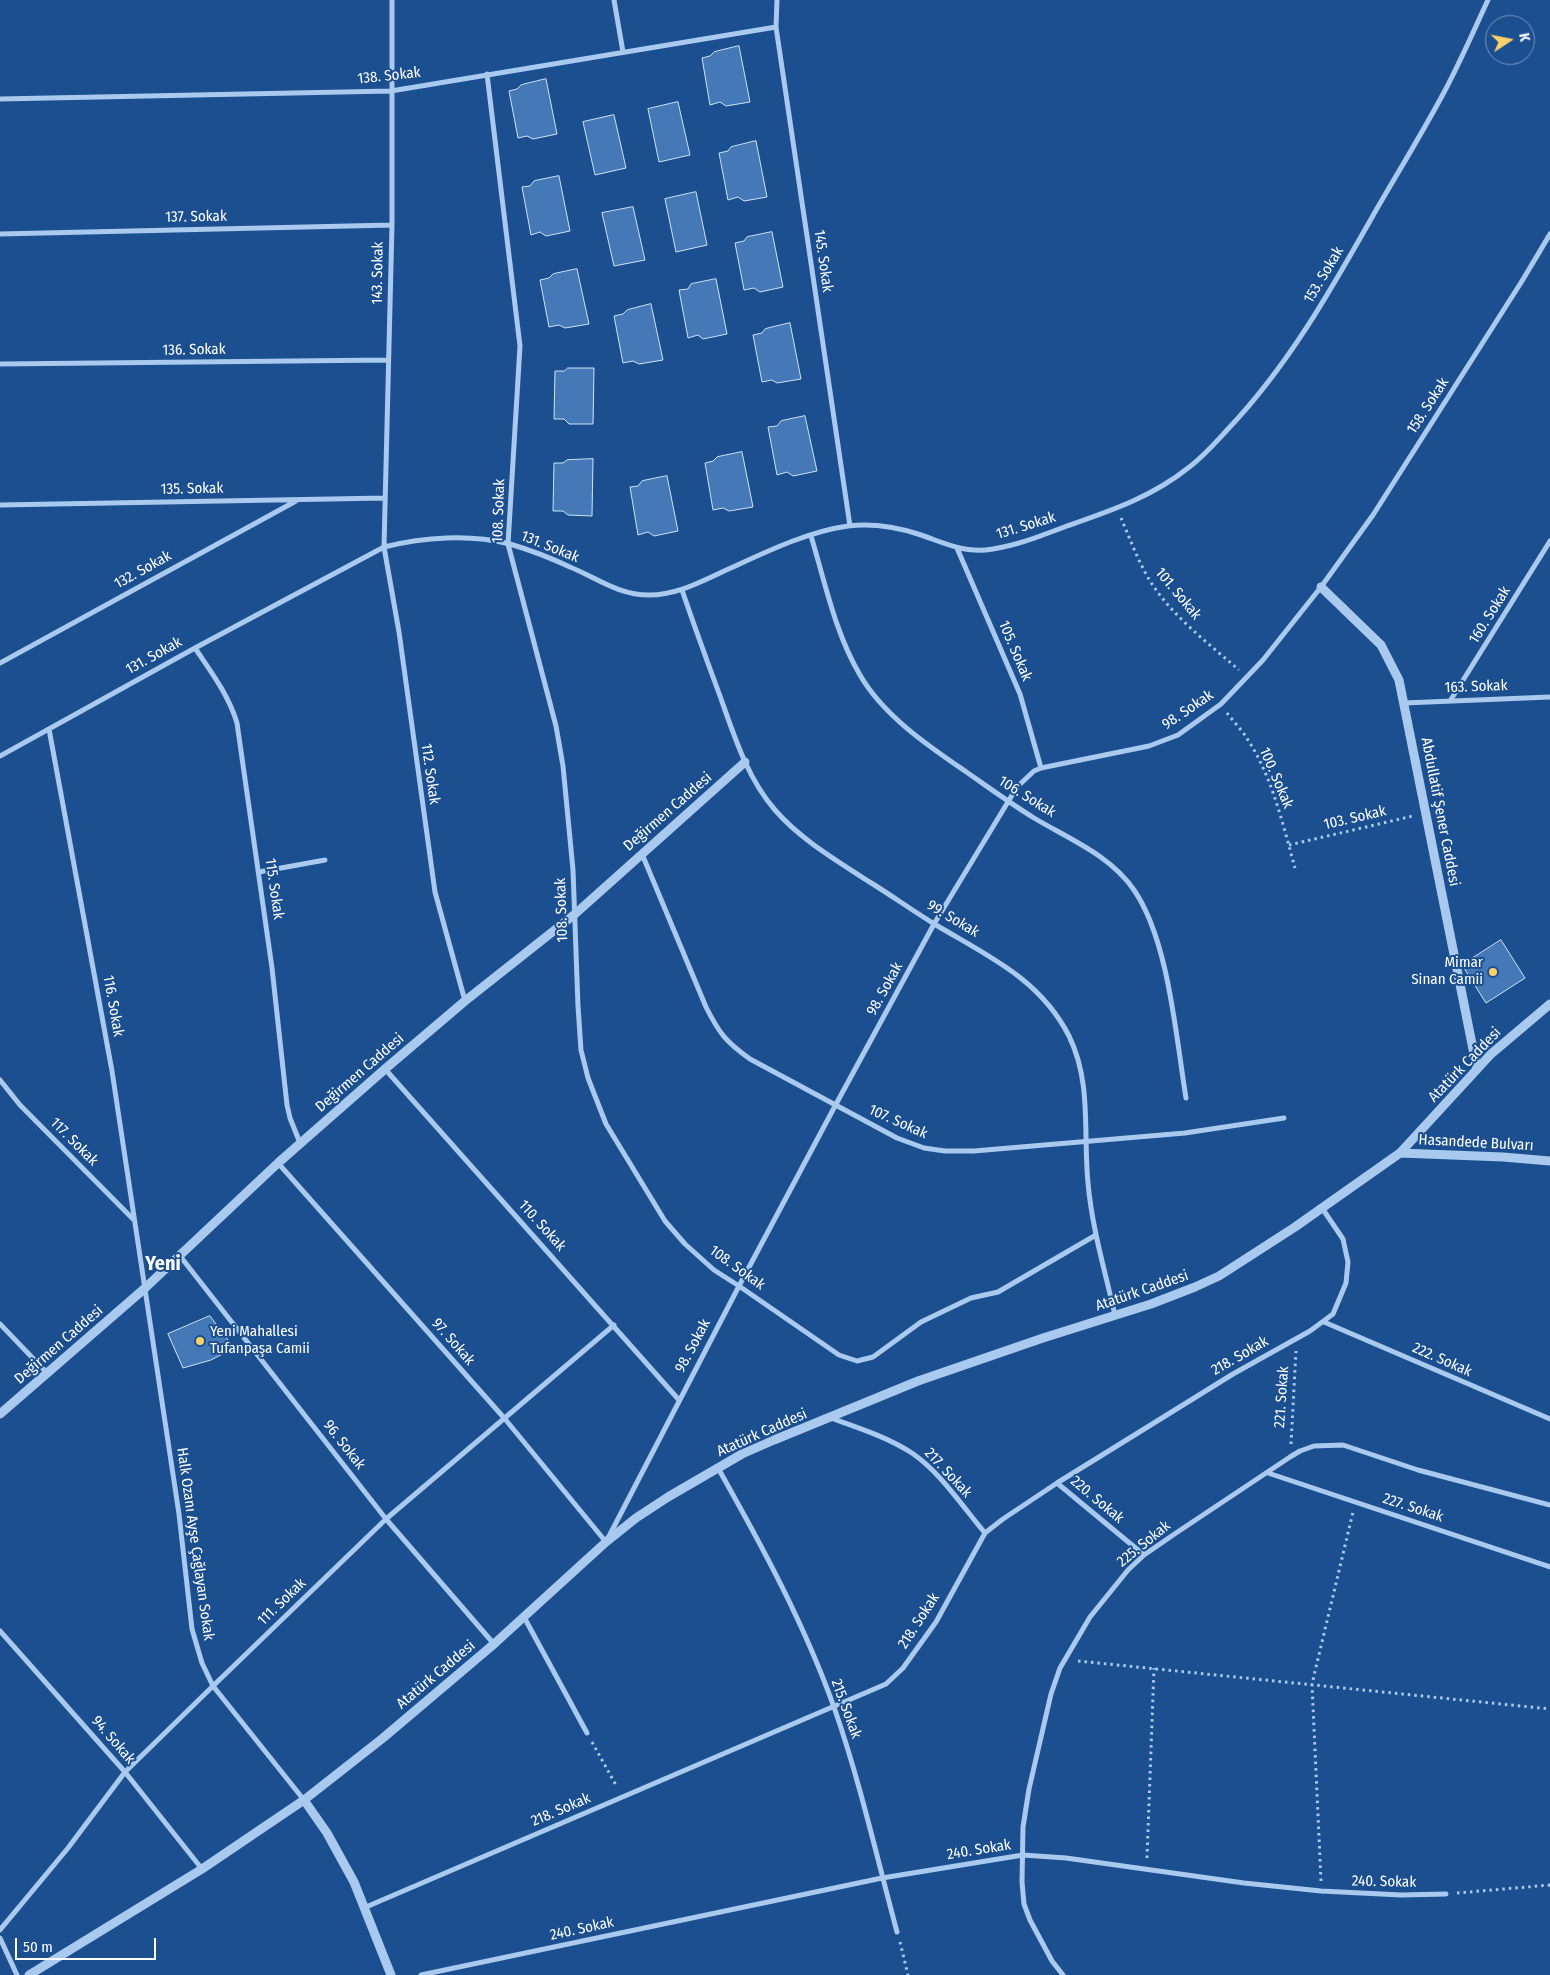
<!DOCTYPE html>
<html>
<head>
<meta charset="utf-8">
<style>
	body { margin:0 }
	#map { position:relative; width:1550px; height:1975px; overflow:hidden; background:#1b4f8f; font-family:"Fira Sans Condensed",sans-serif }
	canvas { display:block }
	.north { position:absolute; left:1485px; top:15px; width:50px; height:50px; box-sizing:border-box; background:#1b4f8f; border:1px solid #7695bc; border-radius:50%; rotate:79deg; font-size:14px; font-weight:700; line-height:20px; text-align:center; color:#fff }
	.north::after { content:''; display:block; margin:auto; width:18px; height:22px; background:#ffd166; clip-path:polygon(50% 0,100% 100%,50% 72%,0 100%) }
	.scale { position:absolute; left:15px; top:1938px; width:141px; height:22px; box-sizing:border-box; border:2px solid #fff; border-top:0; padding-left:6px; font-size:15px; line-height:18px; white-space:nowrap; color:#fff; -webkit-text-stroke:4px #1b4f8f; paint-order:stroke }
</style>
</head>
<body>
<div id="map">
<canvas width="1550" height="1975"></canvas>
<div class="north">K</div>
<div class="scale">50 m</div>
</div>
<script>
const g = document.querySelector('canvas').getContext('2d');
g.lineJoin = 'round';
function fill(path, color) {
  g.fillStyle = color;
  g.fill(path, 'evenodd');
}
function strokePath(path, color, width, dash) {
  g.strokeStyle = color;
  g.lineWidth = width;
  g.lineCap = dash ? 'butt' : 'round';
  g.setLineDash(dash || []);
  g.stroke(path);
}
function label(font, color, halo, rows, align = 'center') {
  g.font = font + ' "Fira Sans Condensed",sans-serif';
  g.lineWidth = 4;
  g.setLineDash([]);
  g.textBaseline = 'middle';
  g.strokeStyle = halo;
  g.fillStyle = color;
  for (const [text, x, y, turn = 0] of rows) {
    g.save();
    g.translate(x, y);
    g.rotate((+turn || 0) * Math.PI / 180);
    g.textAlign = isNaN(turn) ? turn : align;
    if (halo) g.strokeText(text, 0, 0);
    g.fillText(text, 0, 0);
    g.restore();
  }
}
const building = new Path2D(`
	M739 46 750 102 726 106 720 102 710 105 702 58 710 56 714 52Z
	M546 79 557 134 533 139 527 136 518 138 509 91 517 89 521 85Z
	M678 102 690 155 659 162 648 109Z
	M614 115 626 168 595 175 583 122Z
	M756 141 767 197 744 201 738 197 728 200 719 153 728 151 731 147Z
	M559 176 570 231 546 236 540 232 531 235 522 187 530 186 534 181Z
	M696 192 707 245 676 252 665 199Z
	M633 207 645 260 614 266 602 213Z
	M772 232 783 287 760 292 754 288 744 290 735 243 744 241 747 237Z
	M577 269 589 324 565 328 559 325 549 327 540 280 549 278 553 274Z
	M716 279 727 334 703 339 698 335 688 338 679 290 688 289 691 284Z
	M651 304 663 360 639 364 633 361 623 363 614 316 623 314 627 310Z
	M790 323 801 379 777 383 772 380 762 382 753 335 762 333 765 329Z
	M568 368H594L593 424H569L564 419H554L555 371H564Z
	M805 416 817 471 793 476 787 472 777 475 768 427 777 426 781 421Z
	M742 452 753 507 729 511 723 508 713 510 705 463 713 461 717 457Z
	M593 459 592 516 568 515 563 511H553L554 463H563L567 460Z
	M667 476 678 531 654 536 648 532 638 535 630 487 638 486 642 481Z
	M1501 940 1525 978 1486 1003 1462 965Z
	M210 1316 234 1348 211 1360 183 1368 168 1334Z`);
fill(building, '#4478b7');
strokePath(building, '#cfe3fa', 1);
strokePath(new Path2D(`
	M1121 518C1130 539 1138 561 1150 581 1172 616 1208 643 1239 670
	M1227 713C1233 721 1241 729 1246 737 1272 775 1283 825 1295 868
	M1289 845 1413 816
	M1291 1444 1296 1351
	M1078 1661 1550 1709
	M592 1742 617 1787
	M1147 1858 1154 1668
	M1321 1881 1312 1684 1353 1512
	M1457 1893 1550 1885
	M900 1942 908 1975`), '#a9c9ee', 3, [2.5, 4]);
strokePath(new Path2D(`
	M392 0V225L384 547 399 632 435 892 465 1001
	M614 0 623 52
	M777 0 776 27 850 526
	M487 74 520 346 508 544 556 726 563 766 573 870 578 1006 581 1050 588 1078 606 1124 665 1221 685 1244 714 1270 739 1286 839 1355 857 1361 873 1357 921 1322 971 1298 998 1292 1096 1235
	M0 99 391 91 776 27
	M0 234 392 225
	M0 364 388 360
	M0 505 385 498
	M811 536C825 582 835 633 860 675 883 715 927 745 965 771 988 787 1010 803 1034 818 1069 839 1110 855 1134 890 1169 941 1176 1038 1186 1098
	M957 548 1020 694 1041 768
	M682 590C694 625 707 661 720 696 734 735 747 778 775 810 800 839 836 860 868 881 891 895 913 911 936 925 988 956 1040 979 1069 1036 1092 1083 1083 1133 1088 1183 1092 1228 1105 1271 1115 1315
	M195 648C211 672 228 694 237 723L272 968 287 1105 290 1118 300 1143
	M0 663 296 501
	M1450 701 1550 541
	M1404 703 1550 697
	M49 729 112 1071 179 1514 192 1629 202 1663 213 1686 304 1800
	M0 756 195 648 384 547C424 537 470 534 510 544 530 550 551 558 570 567 597 578 618 595 649 595 676 595 698 583 722 572 762 554 805 532 848 526 872 523 896 527 918 534 945 543 964 554 993 549 1019 545 1043 535 1067 526 1110 511 1152 497 1188 468 1203 457 1216 442 1228 429 1289 365 1332 288 1375 212 1397 174 1421 135 1442 96 1459 65 1473 32 1488 0
	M642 854 706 1007C719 1033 726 1042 750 1059L897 1138 924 1148 945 1151H974L1185 1133 1284 1118
	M259 872 325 860
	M385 1069 679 1400
	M0 1080 20 1105 133 1219
	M278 1163 505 1419 606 1542 739 1286 835 1106 934 924 1017 787 1034 771 1041 768 1149 746 1178 735 1221 704 1263 660 1321 587 1373 515 1522 281 1550 234
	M180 1256 386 1519 494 1644
	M1324 1322 1550 1419
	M0 1324 47 1373
	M831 1418C859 1428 887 1437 912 1453 941 1473 962 1506 985 1533
	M718 1468C762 1546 805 1625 835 1710 860 1782 877 1858 897 1932
	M1268 1473 1550 1567
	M1057 1483 1144 1555
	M524 1617 587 1733
	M0 1631 125 1772 202 1869
	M366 1907 886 1684 903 1668 936 1622 985 1533 1003 1519 1057 1483 1233 1374 1310 1331 1333 1314 1346 1283 1348 1262 1343 1239 1322 1208
	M0 1930 68 1848 125 1772 213 1686 386 1519 614 1325
	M0 1938 17 1975
	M421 1975 882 1878 1023 1855 1066 1858 1244 1883 1321 1891 1401 1895 1446 1894
	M1063 1975 1052 1961 1030 1920 1024 1904 1022 1882 1023 1827 1029 1789 1051 1694 1060 1668 1090 1617 1128 1570 1144 1555 1176 1533 1290 1457 1300 1451 1314 1446 1343 1445 1418 1470 1550 1505`), '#a9c9ee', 5);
strokePath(new Path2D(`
	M1321 587 1381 645 1399 680 1477 1069
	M1400 1153 1503 1157 1550 1161
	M0 1414 144 1289 278 1163 385 1069 465 1001 575 914 745 762
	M304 1800 327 1833 354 1882 391 1975
	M29 1975 202 1869 304 1800 383 1738 494 1644 606 1542 636 1518 668 1497 742 1454 774 1440 918 1381 1043 1338 1151 1304 1195 1287 1219 1276 1295 1227 1400 1153 1491 1054 1550 1004`), '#a9c9ee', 9);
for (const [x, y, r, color] of [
	[1493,972,5,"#ffd166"],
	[200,1341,5,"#ffd166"]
]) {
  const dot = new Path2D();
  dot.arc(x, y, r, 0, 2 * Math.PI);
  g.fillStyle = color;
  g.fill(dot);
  strokePath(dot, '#1b4f8f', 2);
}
label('15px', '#fff', '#1b4f8f', [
	["138. Sokak",389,76,-6],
	["137. Sokak",196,217,-1],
	["145. Sokak",823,261,82],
	["143. Sokak",378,273,-89],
	["153. Sokak",1324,275,-59],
	["136. Sokak",194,350,-1],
	["158. Sokak",1428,406,-57],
	["135. Sokak",192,489,-1],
	["108. Sokak",499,511,-88],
	["131. Sokak",1026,526,-17],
	["131. Sokak",550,547,22],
	["132. Sokak",143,570,-29],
	["101. Sokak",1178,594,50],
	["160. Sokak",1490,615,-58],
	["105. Sokak",1015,651,67],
	["131. Sokak",154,656,-29],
	["163. Sokak",1476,687,-2],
	["98. Sokak",1188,710,-34],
	["112. Sokak",430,774,82],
	["100. Sokak",1276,778,67],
	["106. Sokak",1027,797,32],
	["Değirmen Caddesi",668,812,-41],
	["Abdullatif Şener Caddesi",1440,812,79],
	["103. Sokak",1355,818,-13],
	["115. Sokak",274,889,82],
	["108. Sokak",562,910,-92],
	["99. Sokak",953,919,31],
	["98. Sokak",885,989,-61],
	["116. Sokak",113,1006,80],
	["Atatürk Caddesi",1465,1065,-46],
	["Değirmen Caddesi",360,1073,-41],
	["107. Sokak",898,1122,24],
	["117. Sokak",74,1142,45],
	["Hasandede Bulvarı",1476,1143,3],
	["110. Sokak",542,1226,48],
	["108. Sokak",737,1268,36],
	["Atatürk Caddesi",1142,1291,-19],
	["97. Sokak",453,1342,49],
	["Değirmen Caddesi",59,1345,-41],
	["98. Sokak",693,1346,-62],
	["218. Sokak",1240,1356,-30],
	["222. Sokak",1442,1360,24],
	["221. Sokak",1282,1397,-86],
	["Atatürk Caddesi",762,1433,-24],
	["96. Sokak",344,1445,52],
	["217. Sokak",948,1473,47],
	["220. Sokak",1097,1500,40],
	["227. Sokak",1413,1508,18],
	["Halk Ozanı Ayşe Çağlayan Sokak",195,1544,82],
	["225. Sokak",1144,1544,-39],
	["111. Sokak",282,1602,-44],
	["218. Sokak",919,1621,-57],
	["Atatürk Caddesi",436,1675,-40],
	["215. Sokak",846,1709,70],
	["94. Sokak",113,1740,49],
	["218. Sokak",561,1810,-23],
	["240. Sokak",979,1850,-9],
	["240. Sokak",1384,1882,1],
	["240. Sokak",582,1929,-12]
]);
label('15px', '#fff', '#1b4f8f', [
	["Mimar",1483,963],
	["Sinan Camii",1483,980],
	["Yeni Mahallesi",210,1332,"left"],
	["Tufanpaşa Camii",210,1349,"left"]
], 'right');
label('bold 20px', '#fff', '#1b4f8f', [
	["Yeni",163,1264]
]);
</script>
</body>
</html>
